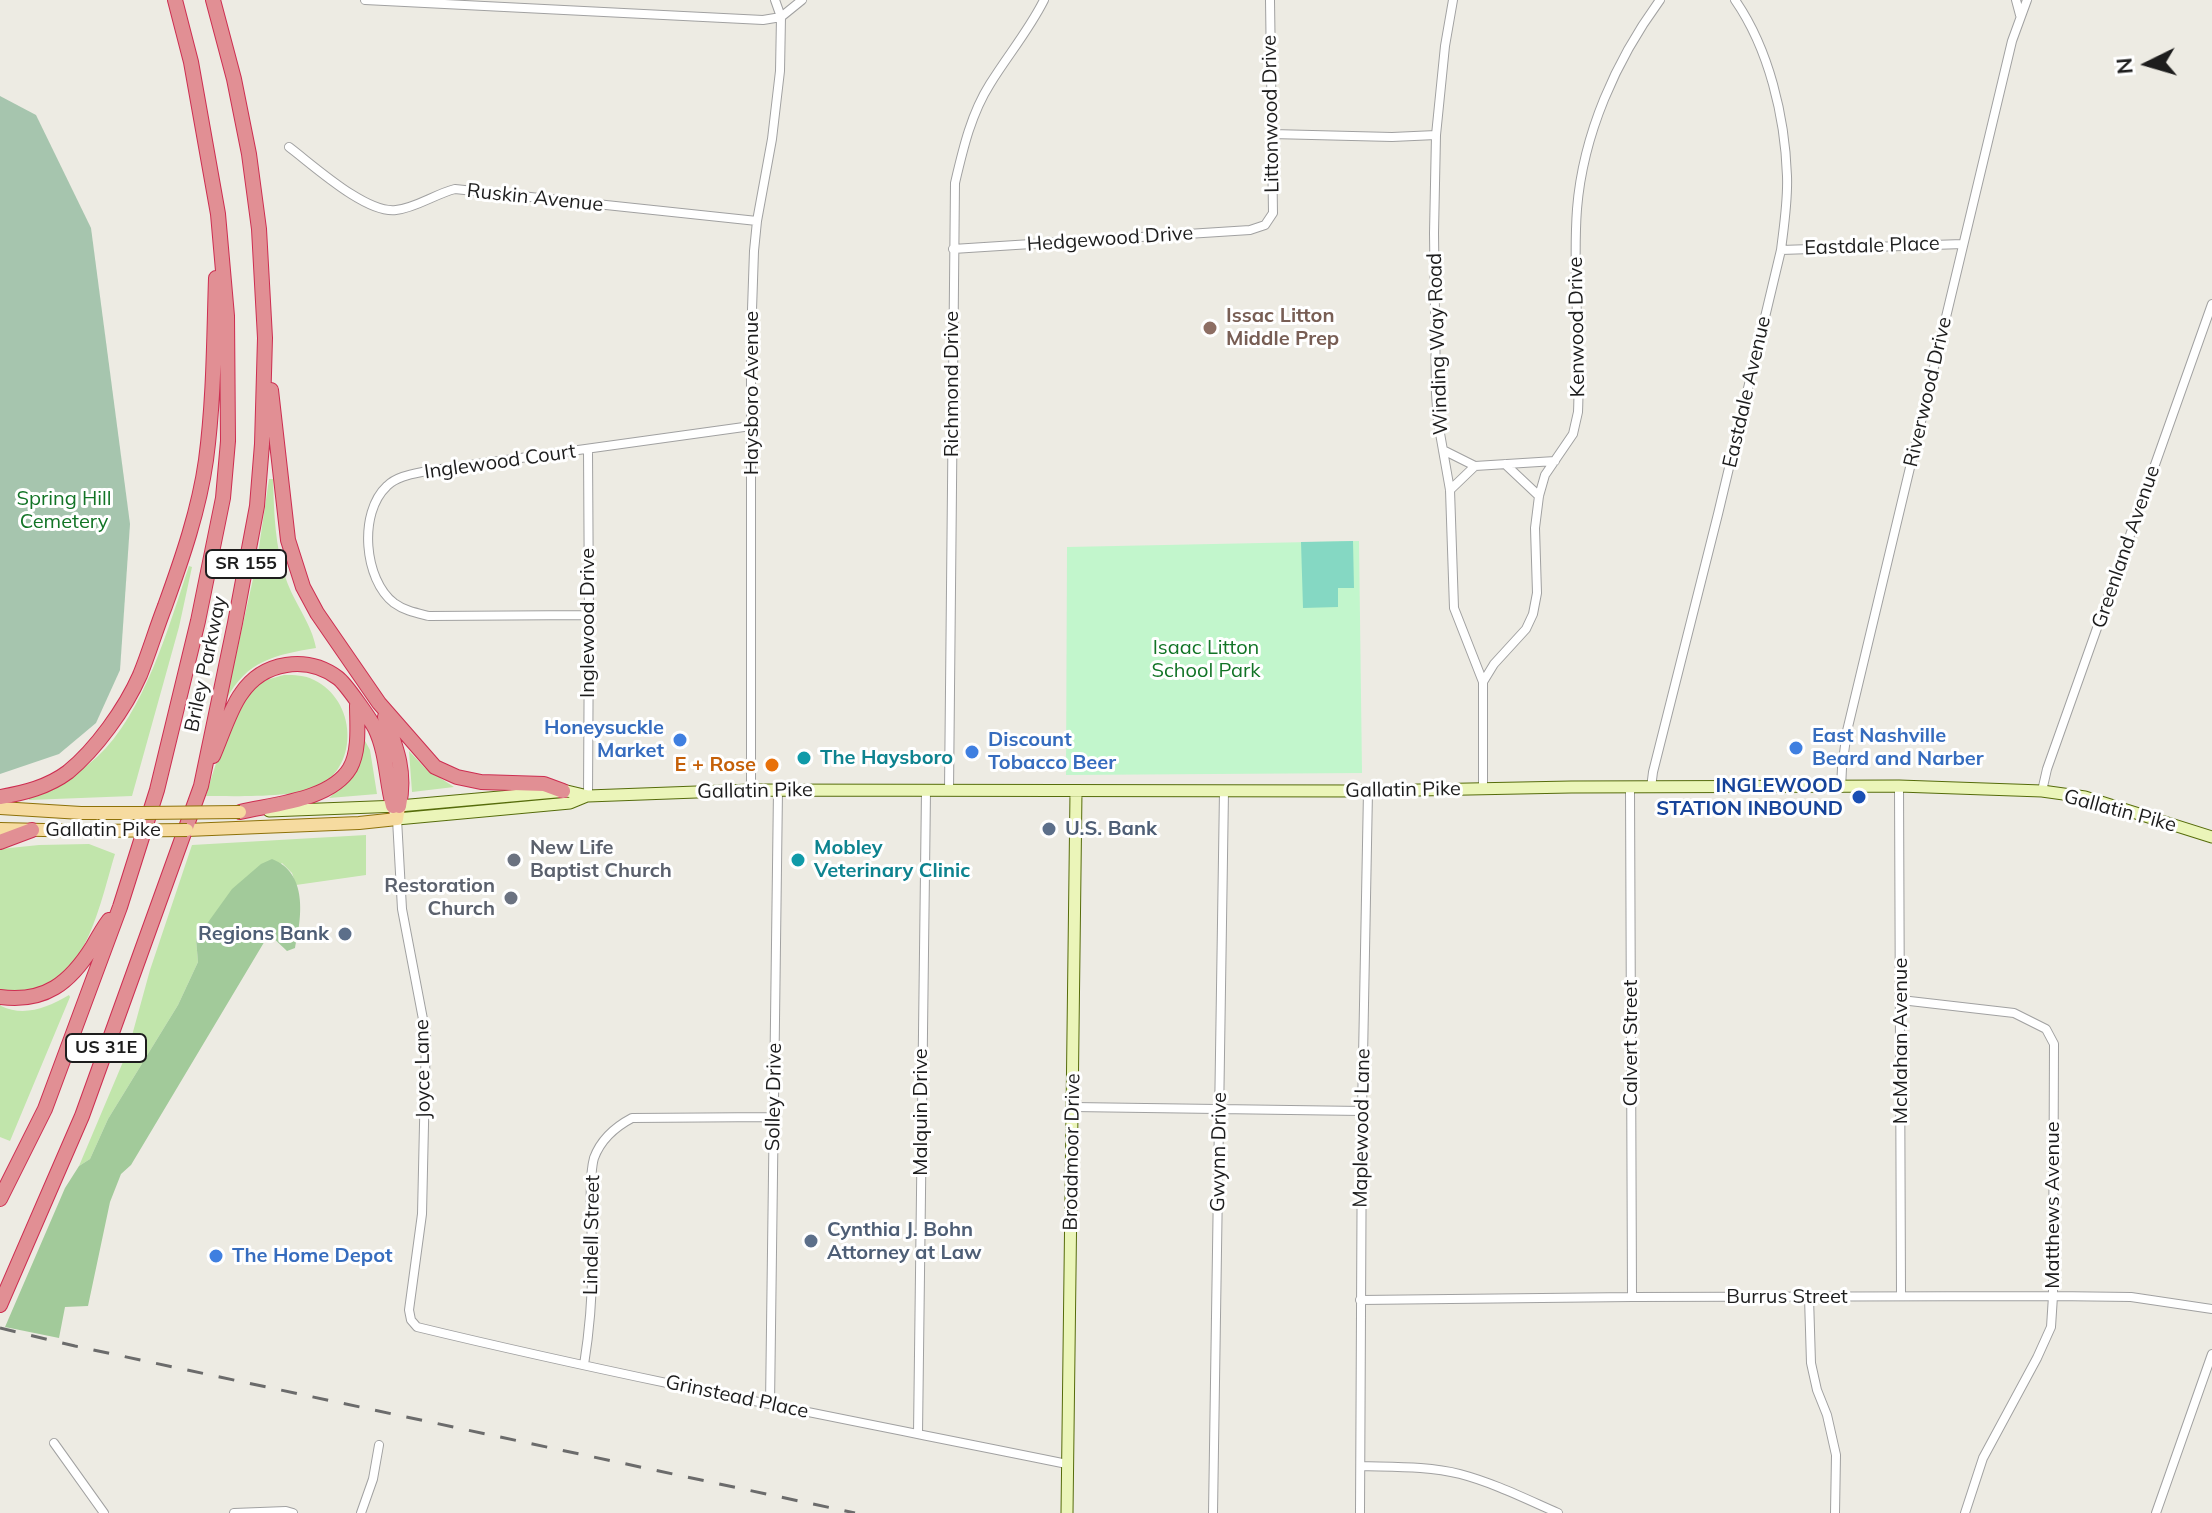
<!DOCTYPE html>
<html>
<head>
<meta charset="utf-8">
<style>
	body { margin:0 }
	#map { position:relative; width:2212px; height:1513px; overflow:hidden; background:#edebe3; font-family:Mulish,sans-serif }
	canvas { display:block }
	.north { position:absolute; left:2108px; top:24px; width:80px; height:80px; -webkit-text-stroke:6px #fff; paint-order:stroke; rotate:265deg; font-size:22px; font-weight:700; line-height:32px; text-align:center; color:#1d1d1d }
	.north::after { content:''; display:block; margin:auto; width:28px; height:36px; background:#1d1d1d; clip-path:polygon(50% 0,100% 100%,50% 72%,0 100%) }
</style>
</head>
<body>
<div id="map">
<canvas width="2212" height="1513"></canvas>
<div class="north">N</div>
</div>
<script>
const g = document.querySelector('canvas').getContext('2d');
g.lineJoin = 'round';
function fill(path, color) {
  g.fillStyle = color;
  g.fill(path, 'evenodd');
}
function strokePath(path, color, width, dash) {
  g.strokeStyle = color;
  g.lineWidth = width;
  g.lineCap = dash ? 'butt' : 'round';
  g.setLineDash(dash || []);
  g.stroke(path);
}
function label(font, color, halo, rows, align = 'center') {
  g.font = font + ' Mulish,sans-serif';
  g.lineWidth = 6;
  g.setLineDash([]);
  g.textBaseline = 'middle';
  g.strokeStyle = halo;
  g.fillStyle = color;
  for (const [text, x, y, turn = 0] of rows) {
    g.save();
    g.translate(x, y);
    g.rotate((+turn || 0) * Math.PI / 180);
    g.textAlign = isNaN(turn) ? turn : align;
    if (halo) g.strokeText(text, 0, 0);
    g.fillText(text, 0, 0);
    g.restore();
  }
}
fill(new Path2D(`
	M269 479H273C274 513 275 547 286 579 294 603 312 624 316 648 275 655 247 660 226 700L257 561Z
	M189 566 192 567 179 627 132 796 29 800V798C54 787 76 776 97 757 144 714 169 626 189 566Z
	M284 675C295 675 304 675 314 680 356 700 360 765 318 787 295 798 233 796 206 796 215 766 232 708 255 687 262 680 274 678 284 675Z
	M364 739 370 750 377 794 329 798 350 778Z
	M409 751 425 768 454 787 412 792Z
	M366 835V875L296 885 292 873 282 863 196 939 198 962 178 1005 108 1119 90 1159 79 1166 128 1050 150 970 192 845Z
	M89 844 115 854C101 899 87 981 31 991 22 993 10 991 0 991V849L39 845Z
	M69 995 70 997 10 1141 0 1137V1003L1 1006C24 1017 47 1008 69 995Z`), '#c1e5ab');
fill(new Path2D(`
	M272 859C308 873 302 917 295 948L287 951 269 934 131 1165 121 1174 110 1202 88 1306 65 1307 59 1338 5 1327 65 1188 79 1166 90 1159 108 1119 178 1005 198 962 196 939 232 889 261 864Z`), '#a2ca9a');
fill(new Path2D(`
	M0 96 36 115 91 228 130 524 120 670 96 723 59 754 0 774Z`), '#a6c5ae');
fill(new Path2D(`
	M1359 541 1362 773 1066 775 1067 547Z`), '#c2f6cc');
fill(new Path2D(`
	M1353 541 1354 588H1338V607L1303 608 1301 542Z`), '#85d8c3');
const minor = new Path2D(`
	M365 0 763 20 781 17 802 0
	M1453 0 1445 46 1436 135 1434 233 1436 394 1438 422 1450 490 1454 608 1483 682
	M2016 0 2020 15
	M1272 134 1392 137 1436 135
	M289 147C313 165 366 214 396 210 416 208 435 194 455 189L757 221
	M953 249 1250 230 1265 225 1273 213 1270 0
	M1781 250 1963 244
	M1443 450 1475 466
	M1505 464 1539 496
	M1450 490 1475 466 1555 461
	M589 615 429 616C417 613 405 611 394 603 364 580 358 513 387 486 397 476 413 474 427 471L751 426
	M1899 786 1901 1296
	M1630 788 1632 1297
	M1651 788 1653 772 1718 514 1781 250C1784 225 1788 201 1787 176 1785 117 1769 49 1735 0
	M1841 788 1842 768 1847 731 2012 41 2027 0
	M1483 789V682L1494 664 1526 629 1533 614 1537 593 1535 528 1539 496 1545 475 1573 434 1578 412C1581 345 1572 276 1577 209 1583 134 1616 60 1660 0
	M751 790V339L754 251 757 221 772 139 780 71 781 17 775 0
	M949 790 955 183C963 149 971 114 990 84 1008 55 1029 30 1044 0
	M2042 791 2047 769 2212 304
	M588 796 589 615 588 450
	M397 819 402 909 426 1035 422 1214 409 1310 411 1320 417 1327C632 1379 850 1420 1067 1464
	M1901 1000 2014 1013 2046 1029 2054 1044 2053 1296 2051 1327 2037 1358 1983 1458 1965 1513
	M1073 1107 1362 1111
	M1809 1297 1811 1363 1817 1390 1827 1415 1836 1455 1835 1513
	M1360 1300 1632 1297 2053 1296 2131 1297 2212 1309
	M584 1365C590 1327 593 1290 592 1252 592 1229 588 1179 594 1158 601 1139 615 1127 632 1118L773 1117
	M770 1404 778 790
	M918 1434 926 791
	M54 1443 104 1513
	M1361 1466C1394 1467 1429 1466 1460 1474 1494 1483 1526 1499 1558 1513
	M234 1513 286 1511 293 1513
	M361 1513 373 1479 379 1445
	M1213 1513 1224 791
	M1360 1513 1362 1111 1368 791
	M2156 1513 2212 1354`);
const secondary = new Path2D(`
	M269 811 399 806 567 791 588 796 751 790 1368 791 1571 787 1899 786 2042 791 2085 797 2212 837
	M395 812 397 819 570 803 587 796
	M1067 1513 1076 792`);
const primary = new Path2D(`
	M0 808 81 813H143
	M0 829 88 831
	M187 830 359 823 397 819 399 806`);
const motorway = new Path2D(`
	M271 390 288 540 303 587 317 613 379 703 435 767 457 777 481 782 544 784 563 791
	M385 717C397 749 406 772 399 806
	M213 756C221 738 230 709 241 694 263 661 307 655 338 678 346 684 370 719 375 728 387 753 386 780 393 806
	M0 797C24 793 48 787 68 772 96 749 125 709 140 675 149 653 156 629 165 606 182 559 199 510 206 460 214 400 214 339 216 278
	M240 812C274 804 331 800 350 768 360 750 357 724 357 705
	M0 842 32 830
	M0 997C45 1003 70 983 93 946 98 937 103 928 109 920
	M0 1199 45 1109 120 907 157 790 198 621 223 498 228 441 227 316 218 214 191 62 175 0
	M0 1305 82 1116 201 786 235 623 257 506 262 444 265 338 259 229 249 154 234 79 213 0`);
strokePath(minor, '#a1a1a1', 10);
strokePath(secondary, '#566c0b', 13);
strokePath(primary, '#8d7109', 14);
strokePath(motorway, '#cd2e51', 16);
strokePath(minor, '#fff', 8);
strokePath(secondary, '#ebf5b9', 11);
strokePath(primary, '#f6dba0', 12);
strokePath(motorway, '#e18f94', 14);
strokePath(new Path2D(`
	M0 1328 75 1346 855 1513`), '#6b6b6b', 3, [16, 16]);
const primaryBridge = new Path2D(`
	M143 813 240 812
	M88 831 187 830`);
strokePath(primaryBridge, '#8d7109', 14, []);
strokePath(primaryBridge, '#f6dba0', 12);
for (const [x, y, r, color] of [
	[1210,328,8,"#8d6e63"],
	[680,740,8,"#3f7fe0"],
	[1796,748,8,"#3f7fe0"],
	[972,752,8,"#3f7fe0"],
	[804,758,8,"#0f9aa8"],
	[772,765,8,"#e8710a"],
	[1859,797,8,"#1a4fb4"],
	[1049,829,8,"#5c6f8a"],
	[514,860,8,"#6b7280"],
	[798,860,8,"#0f9aa8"],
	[511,898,8,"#6b7280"],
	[345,934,8,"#5c6f8a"],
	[811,1241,8,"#5c6f8a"],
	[216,1256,8,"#3f7fe0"]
]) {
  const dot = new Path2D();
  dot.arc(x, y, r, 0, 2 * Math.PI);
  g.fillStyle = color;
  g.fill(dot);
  strokePath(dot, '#fff', 3);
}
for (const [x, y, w] of [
	[246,564,80],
	[106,1048,80]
]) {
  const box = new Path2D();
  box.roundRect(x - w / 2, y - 14, w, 28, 6);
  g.fillStyle = '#fff';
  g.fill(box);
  strokePath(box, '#1d1d1d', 2);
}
label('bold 18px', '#1d1d1d', null, [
	["SR 155",246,564],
	["US 31E",106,1048]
]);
label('20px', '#1d1d1d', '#fff', [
	["Littonwood Drive",1271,114,-91],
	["Ruskin Avenue",535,198,6],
	["Hedgewood Drive",1110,239,-4],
	["Eastdale Place",1872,246,-2],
	["Kenwood Drive",1577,327,-91],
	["Winding Way Road",1438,344,-92],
	["Richmond Drive",952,384,-90],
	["Eastdale Avenue",1747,392,-77],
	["Riverwood Drive",1928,392,-77],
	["Haysboro Avenue",752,393,-90],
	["Inglewood Court",500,462,-8],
	["Greenland Avenue",2126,547,-71],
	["Inglewood Drive",588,623,-90],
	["Briley Parkway",206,664,-78],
	["Gallatin Pike",1403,790,-1],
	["Gallatin Pike",755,791,-1],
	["Gallatin Pike",2120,811,15],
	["Gallatin Pike",103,830],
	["McMahan Avenue",1901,1041,-90],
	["Calvert Street",1631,1043,-90],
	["Joyce Lane",423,1069,-91],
	["Solley Drive",774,1097,-89],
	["Malquin Drive",921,1112,-90],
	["Maplewood Lane",1362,1128,-89],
	["Broadmoor Drive",1072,1152,-89],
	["Gwynn Drive",1219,1152,-89],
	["Matthews Avenue",2053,1205,-90],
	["Lindell Street",592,1235,-89],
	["Burrus Street",1787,1297],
	["Grinstead Place",737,1397,12]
]);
label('bold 20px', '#785e54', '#fff', [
	["Issac Litton",1226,316],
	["Middle Prep",1226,339]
], 'left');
label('20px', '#127426', '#fff', [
	["Spring Hill",64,499],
	["Cemetery",64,522],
	["Isaac Litton",1206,648],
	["School Park",1206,671]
]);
label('bold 20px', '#366cbe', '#fff', [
	["Honeysuckle",664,728,"right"],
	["Market",664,751,"right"],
	["East Nashville",1812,736],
	["Beard and Narber",1812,759],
	["Discount",988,740],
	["Tobacco Beer",988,763],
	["The Home Depot",232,1256]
], 'left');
label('bold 20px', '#0d838f', '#fff', [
	["The Haysboro",820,758],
	["Mobley",814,848],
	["Veterinary Clinic",814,871]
], 'left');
label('bold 20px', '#c56008', '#fff', [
	["E + Rose",756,765]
], 'right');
label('bold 20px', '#164399', '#fff', [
	["INGLEWOOD",1843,786],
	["STATION INBOUND",1843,809]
], 'right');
label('bold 20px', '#4e5e75', '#fff', [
	["U.S. Bank",1065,829],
	["Regions Bank",329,934,"right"],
	["Cynthia J. Bohn",827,1230],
	["Attorney at Law",827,1253]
], 'left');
label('bold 20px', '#5b616d', '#fff', [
	["New Life",530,848],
	["Baptist Church",530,871],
	["Restoration",495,886,"right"],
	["Church",495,909,"right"]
], 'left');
</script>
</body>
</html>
